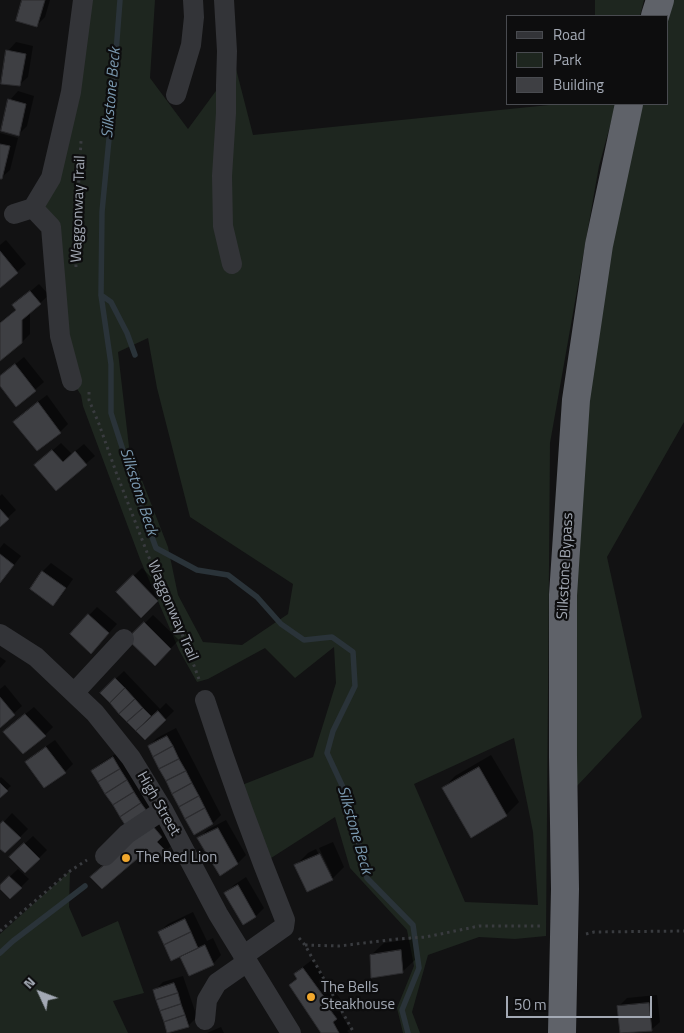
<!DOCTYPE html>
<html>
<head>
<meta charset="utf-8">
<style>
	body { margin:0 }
	#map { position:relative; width:684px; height:1033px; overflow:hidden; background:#121213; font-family:"Titillium Web",sans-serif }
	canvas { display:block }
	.legend { position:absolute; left:506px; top:15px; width:162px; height:90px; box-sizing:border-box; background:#0d0d0e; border:1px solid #494b50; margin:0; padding:6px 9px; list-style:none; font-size:15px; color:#a3a9b4 }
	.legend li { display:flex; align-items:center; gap:10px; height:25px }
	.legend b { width:25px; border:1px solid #494b50 }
	.north { position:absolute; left:15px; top:968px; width:50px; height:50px; -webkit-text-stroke:4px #0d0d0e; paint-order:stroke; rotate:313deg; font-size:14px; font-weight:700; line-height:20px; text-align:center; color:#a3a9b4 }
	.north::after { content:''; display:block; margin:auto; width:18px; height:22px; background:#a3a9b4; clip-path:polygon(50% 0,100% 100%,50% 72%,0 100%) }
	.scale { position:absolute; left:506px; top:996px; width:146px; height:22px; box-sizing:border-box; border:2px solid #a3a9b4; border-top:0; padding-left:6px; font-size:15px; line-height:18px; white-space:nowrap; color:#a3a9b4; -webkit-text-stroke:4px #0d0d0e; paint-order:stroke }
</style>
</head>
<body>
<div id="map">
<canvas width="684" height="1033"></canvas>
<ul class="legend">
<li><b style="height:6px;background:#333438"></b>Road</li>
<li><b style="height:14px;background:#1e261f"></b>Park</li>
<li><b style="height:14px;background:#3e3f43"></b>Building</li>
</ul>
<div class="north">N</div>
<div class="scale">50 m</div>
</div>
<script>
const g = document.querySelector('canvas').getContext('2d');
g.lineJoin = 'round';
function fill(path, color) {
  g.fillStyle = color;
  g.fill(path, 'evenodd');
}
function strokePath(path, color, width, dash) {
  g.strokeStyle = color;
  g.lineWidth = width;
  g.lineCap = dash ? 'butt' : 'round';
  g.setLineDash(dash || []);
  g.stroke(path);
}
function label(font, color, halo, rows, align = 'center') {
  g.font = font + ' "Titillium Web",sans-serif';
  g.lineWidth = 4.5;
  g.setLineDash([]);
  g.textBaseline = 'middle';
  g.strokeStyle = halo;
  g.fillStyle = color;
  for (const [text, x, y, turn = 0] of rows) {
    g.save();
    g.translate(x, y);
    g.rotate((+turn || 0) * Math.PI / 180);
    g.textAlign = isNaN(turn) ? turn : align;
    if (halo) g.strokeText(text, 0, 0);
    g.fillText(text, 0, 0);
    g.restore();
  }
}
fill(new Path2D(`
	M83 0H155L150 78 188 129 235 65 253 135 559 104H616L599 166 550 443 546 936 515 939 479 937 428 955 412 1012 420 1033H403L397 1008 414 966 407 930 350 868 335 817 268 860 242 785 313 757 336 683 334 647 295 678 265 648 208 679 197 682 179 650 140 559 83 406 81 395 72 381 51 227 33 208 51 178ZM148 338 157 388 190 517 293 584 288 614 242 645 203 642 178 595 168 547 129 447 118 352ZM514 738 533 832 538 905 465 902 414 784Z
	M595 0H644L640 16H595Z
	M669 0H684V422L607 557 642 717 577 786 571 778 573 592 585 403 607 243 639 104H668V16Z
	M70 871 69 907 82 937 118 921 144 993 113 1001 128 1033H0V934Z`), '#1e261f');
fill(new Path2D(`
	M23 0H50L45 17 37 25Z
	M16 42 33 46 28 77 19 85 8 51Z
	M18 91 34 96 27 126 19 134 10 100Z
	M0 133 18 138 10 170 1 178H0Z
	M6 240 26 264 17 272 0 286V245Z
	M39 284 49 295 30 312V334L21 343 0 359V322L17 309 14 305Z
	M24 357 44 382 17 405 0 384V377Z
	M47 395 68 424 60 432 15 422 23 413Z
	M61 443 72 454 84 444 95 456 56 489 36 465Z
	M2 494 16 510 0 525V496Z
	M4 543 21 556 0 583V548Z
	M51 563 73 579 61 596 53 604 31 589 43 571Z
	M142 568 166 592 141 616 117 592Z
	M97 607 117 624 99 644 71 634Z
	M153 615 179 640 155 664 129 639Z
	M0 657 6 661 0 668Z
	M124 671 160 709 166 703 174 711 145 739 101 693Z
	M5 685 22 706 0 726V689Z
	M34 707 53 727 45 735 13 724Z
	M176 728 221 815 213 823 149 746 157 738Z
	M55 740 73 764 65 772 26 762 35 754Z
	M122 750 156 805 148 814 93 771 101 763Z
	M491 755 519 802 506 815 443 789 455 776Z
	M1 777 11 786 0 796V778Z
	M12 813 28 829 5 852 0 847V826Z
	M161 818 174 843 166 851H144L102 887Z
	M226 820 246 855 238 863 220 874 199 839 207 830Z
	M33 836 47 850 25 872 19 849Z
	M333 842 344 867 332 879 296 865 308 853 316 849 329 875H332L319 848Z
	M18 869 29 879 10 898 0 888V886Z
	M246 877 264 908 256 916 244 923 226 893 234 885Z
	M193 912 207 941 213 938 221 955 213 964 189 974 181 955 159 932 168 924Z
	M413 939 415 960 402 972 371 955 384 943Z
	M312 960 341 1000 338 1002 344 1010 341 1014 350 1029 347 1031 349 1033H322L290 985 298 978 295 974 304 966Z
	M183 976 197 1017 188 1026 154 991 163 982Z
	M657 995 660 1022 651 1030 621 1033 618 1007 627 998Z
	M221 1027 224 1033H207Z`), '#0007');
strokePath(new Path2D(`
	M120 0 111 118 102 212 101 295 111 364V413L144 515 156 548 197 570 228 575 257 597 281 624 304 640 332 637 353 652 355 686 333 731 327 753 347 796 367 878 413 925 419 968 402 1010 408 1033
	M101 295 111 302 127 333 135 355
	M0 953 13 941 85 886`), '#2a3339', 5.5);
const building = new Path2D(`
	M22 0H45L37 27 16 21Z
	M6 50 26 54 20 86 1 84Z
	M8 99 26 104 19 136 1 131Z
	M0 144 10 146 2 179H0Z
	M0 251 18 273 0 288Z
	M30 291 41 304 22 320V343L0 361V323L16 310 12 305Z
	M15 364 36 391 16 407 0 386V376Z
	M38 402 61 433 37 451 13 422Z
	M52 450 63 462 75 451 87 465 56 491 34 465Z
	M0 509 9 519 0 527Z
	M0 554 14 565 0 583Z
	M42 571 66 588 53 606 30 589Z
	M133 575 158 601 141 618 116 592Z
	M88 614 109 633 91 654 70 634Z
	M144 622 171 649 155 666 127 639Z
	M115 678 125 688 110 703 100 693Z
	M125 688 135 699 119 714 110 703Z
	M0 697 15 715 0 728Z
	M135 699 143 708 127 722 119 714Z
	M143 708 151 716 136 731 127 722Z
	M158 711 166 720 145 740 136 731Z
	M25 714 46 736 23 754 3 732Z
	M167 736 173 746 153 757 148 746Z
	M173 746 179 759 159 769 153 757Z
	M46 747 66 773 44 788 25 762Z
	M113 757 120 769 98 782 91 771Z
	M179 759 186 771 166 781 159 769Z
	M479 767 507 816 471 838 442 788Z
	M120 769 127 780 105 794 98 782Z
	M186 771 192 783 172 794 166 781Z
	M127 780 134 792 113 805 105 794Z
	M0 783 8 791 0 798Z
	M192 783 199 796 179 807 172 794Z
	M134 792 141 803 120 817 113 805Z
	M199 796 205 808 185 819 179 807Z
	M141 803 149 814 127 828 120 817Z
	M205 808 213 824 194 835 185 819Z
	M3 821 21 838 5 853 0 849V824Z
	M152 825 162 837 157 842 167 852 154 863 144 853 102 889 90 877Z
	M218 828 238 864 220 876 197 838Z
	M24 843 40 859 25 873 9 857Z
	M320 854 333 880 307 892 294 865Z
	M9 876 22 888 10 899 0 889V885Z
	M238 885 256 917 243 925 224 893Z
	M185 919 191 932 164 945 158 932Z
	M191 932 198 948 171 961 164 945Z
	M205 945 214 965 189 976 180 957Z
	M401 950 403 973 371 978 370 955Z
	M303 968 333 1009 331 1011 337 1019 333 1022 339 1033H321L289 985 297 979 294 974Z
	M174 983 178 993 156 1000 153 990Z
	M178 993 181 1004 160 1011 156 1000Z
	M649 1003 652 1031 620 1033 617 1006Z
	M181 1004 185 1015 164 1022 160 1011Z
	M185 1015 189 1027 167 1033 164 1022Z`);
fill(building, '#3e3f43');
strokePath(building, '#2c2c2f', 1);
strokePath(new Path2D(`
	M76 267 75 249 81 141
	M89 392V400L99 424 116 472 148 555 185 641 200 682
	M0 931 70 871 87 860
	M586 934 594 932 684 931
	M299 938 305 945 354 1033
	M305 945 339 946 398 939 426 937 479 926H543`), '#393b3f', 3, [2.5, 4]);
strokePath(new Path2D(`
	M224 0 227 51 226 85V113L222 176 223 226 232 264
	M176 95 191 45 194 17 193 0
	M14 214 33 208
	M72 381 60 336 51 227 33 208 51 178 71 92 83 0
	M0 634 36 657 95 713 131 758 163 810 218 914 291 1033
	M74 693 124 639
	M205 700C229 774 256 848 285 920L284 927 243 956
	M105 856 127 834 163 810
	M205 1020 207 1000 217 983 247 962`), '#333438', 20);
strokePath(new Path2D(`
	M655 16 660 0
	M562 1033 565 889 563 757V595L576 400 599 245 629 104`), '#5f6269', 28);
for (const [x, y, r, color] of [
	[126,858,5,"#f0a72d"],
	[311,997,5,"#f0a72d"]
]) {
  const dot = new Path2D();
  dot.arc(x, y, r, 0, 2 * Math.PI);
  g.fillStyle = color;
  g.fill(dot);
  strokePath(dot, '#0d0d0e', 2);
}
label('15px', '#a3a9b4', '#0d0d0e', [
	["Waggonway Trail",79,209,-88],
	["Silkstone Bypass",566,566,-87],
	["Waggonway Trail",172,611,67],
	["High Street",158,804,60]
]);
label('15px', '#a3a9b4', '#0d0d0e', [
	["The Red Lion",136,858],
	["The Bells",321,988],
	["Steakhouse",321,1005]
], 'left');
label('italic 16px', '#7a98af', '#0d0d0e', [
	["Silkstone Beck",112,93,-85],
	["Silkstone Beck",138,492,72],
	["Silkstone Beck",354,830,74]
]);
</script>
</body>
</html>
